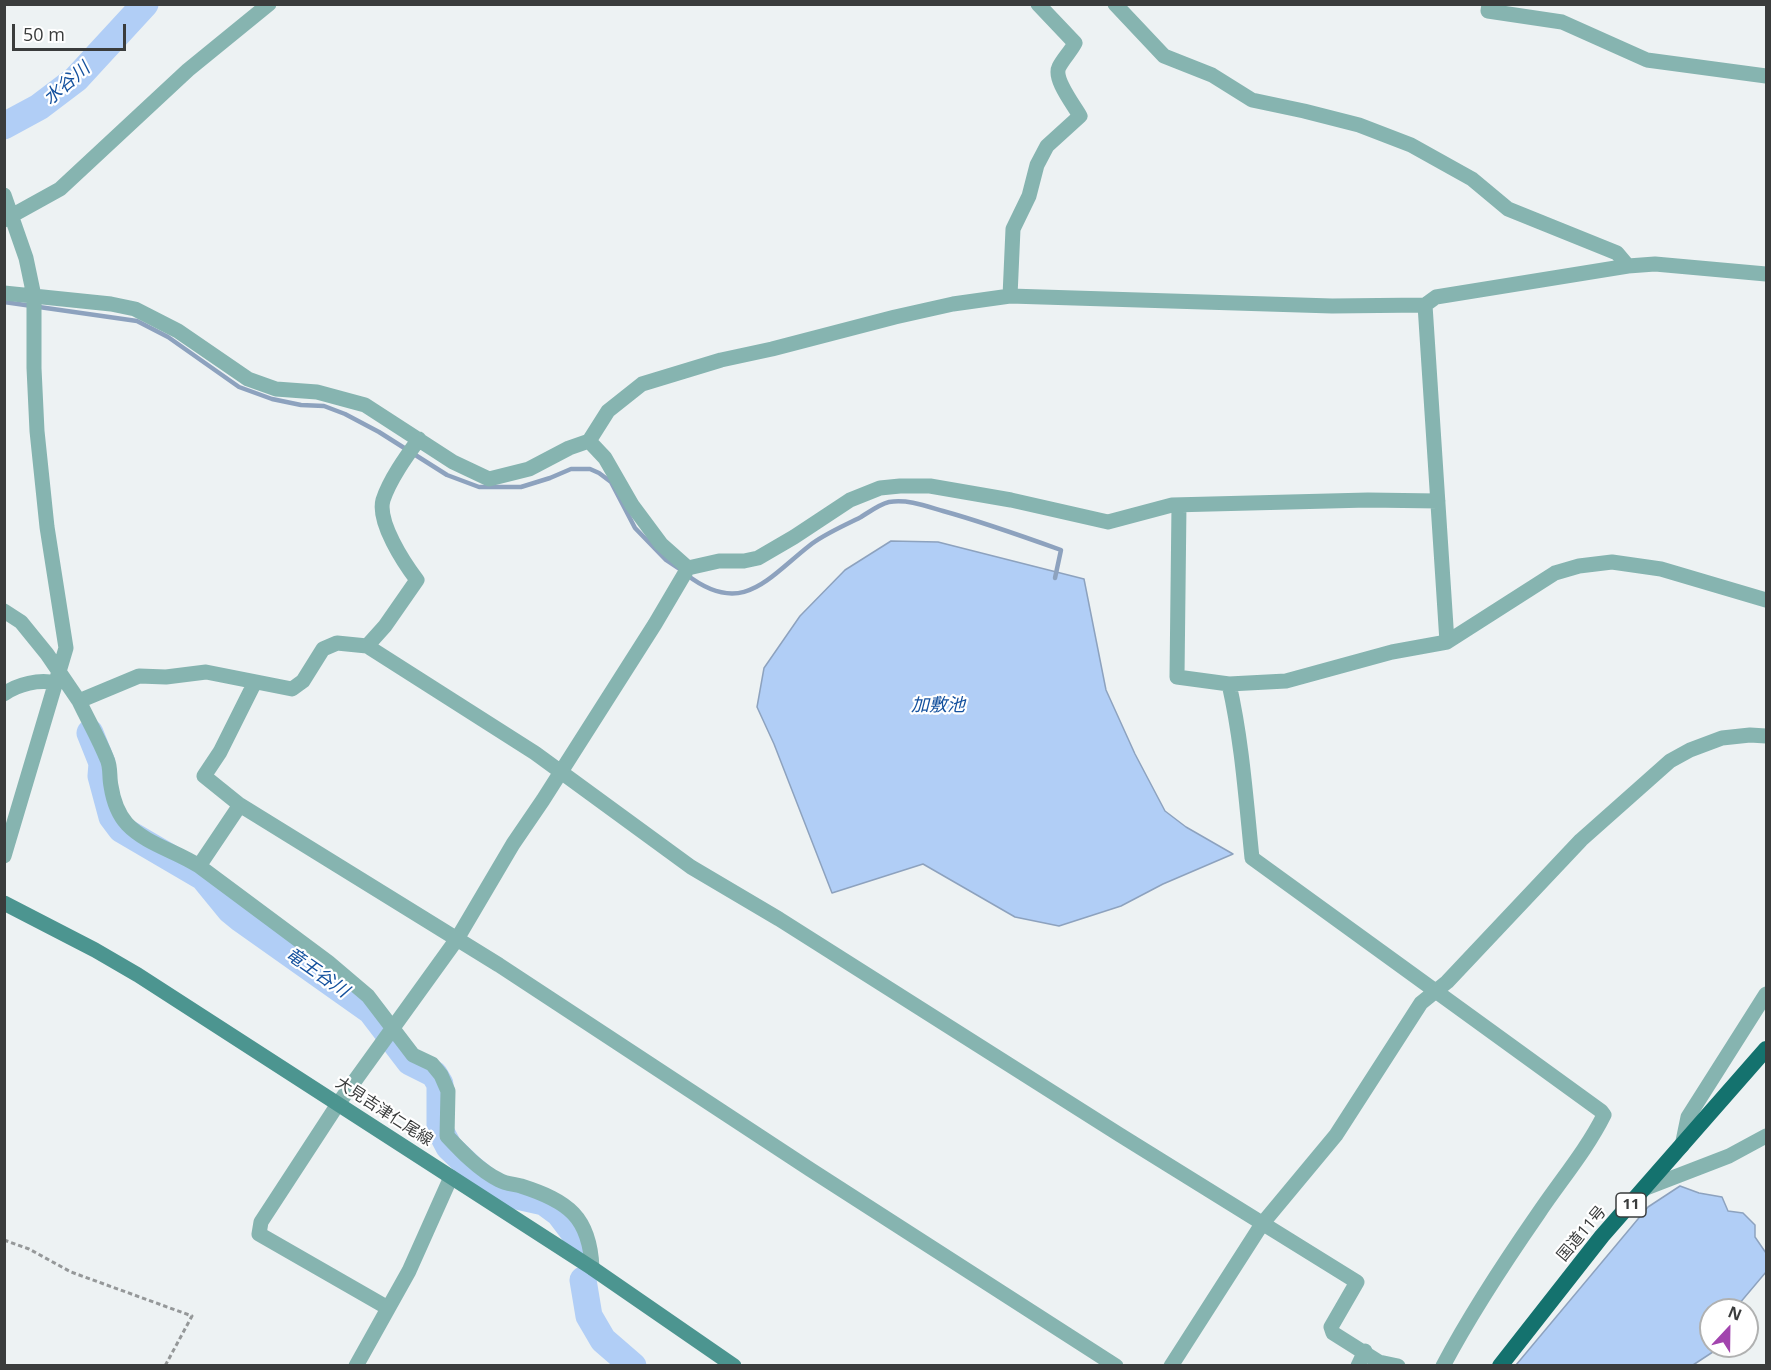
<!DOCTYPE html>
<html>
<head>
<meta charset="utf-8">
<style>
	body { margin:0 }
	#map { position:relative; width:1771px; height:1370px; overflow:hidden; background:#edf2f3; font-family:"Open Sans",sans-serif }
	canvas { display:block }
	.frame { position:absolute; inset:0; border:6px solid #3a3c3c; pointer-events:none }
	.north { position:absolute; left:1699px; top:1298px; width:60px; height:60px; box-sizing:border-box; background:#fff; border:2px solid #b0b1b1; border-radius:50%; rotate:22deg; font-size:16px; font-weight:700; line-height:24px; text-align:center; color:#3a3c3c }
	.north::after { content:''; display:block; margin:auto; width:21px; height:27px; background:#a244ae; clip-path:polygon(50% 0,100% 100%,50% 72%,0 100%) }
	.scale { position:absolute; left:12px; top:24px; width:114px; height:27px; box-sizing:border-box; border:3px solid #3a3c3c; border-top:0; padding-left:8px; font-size:18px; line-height:21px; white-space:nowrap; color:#3a3c3c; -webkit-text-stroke:4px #fff; paint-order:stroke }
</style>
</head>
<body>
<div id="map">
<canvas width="1771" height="1370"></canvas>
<div class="frame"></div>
<div class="north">N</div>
<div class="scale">50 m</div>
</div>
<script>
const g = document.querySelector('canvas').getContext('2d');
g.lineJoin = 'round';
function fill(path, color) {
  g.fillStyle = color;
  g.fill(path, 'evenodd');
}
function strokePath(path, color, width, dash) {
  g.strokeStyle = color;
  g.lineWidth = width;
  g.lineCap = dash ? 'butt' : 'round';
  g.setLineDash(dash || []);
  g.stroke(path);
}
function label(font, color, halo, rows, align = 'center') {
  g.font = font + ' "Open Sans","Noto Sans JP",sans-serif';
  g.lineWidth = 4.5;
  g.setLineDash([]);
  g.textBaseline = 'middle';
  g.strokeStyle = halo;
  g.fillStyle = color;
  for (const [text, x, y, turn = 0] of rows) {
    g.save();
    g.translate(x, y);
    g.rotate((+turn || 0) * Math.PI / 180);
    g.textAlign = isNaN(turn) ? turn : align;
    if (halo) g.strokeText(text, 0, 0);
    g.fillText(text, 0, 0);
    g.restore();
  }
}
const water = new Path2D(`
	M891 541 938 542 1084 579 1106 690 1135 754 1165 811 1186 827 1233 854 1163 884 1121 906 1059 926 1015 917 923 864 832 893 774 744 757 707 764 668 800 616 845 570Z
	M1680 1186 1699 1193 1722 1197 1728 1211 1743 1213 1755 1225V1237L1766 1253V1272L1739 1304 1740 1310H1711V1346H1722L1693 1365H1516L1648 1207Z`);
fill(water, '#b1cef6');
strokePath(water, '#8da2be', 1.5);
strokePath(new Path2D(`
	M4 302 137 321 168 337 239 387 272 399 301 405 324 406 345 414 379 432 447 475 479 487H521L550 478 571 469H590L599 473 611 482 635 528 666 560 678 568
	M687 575C742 617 767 579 809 546 824 534 844 526 861 517 869 512 880 504 889 502 908 499 926 506 943 511 983 522 1022 536 1061 550L1055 578`), '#8da2be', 4.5);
strokePath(new Path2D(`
	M4 126 39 107 76 79 145 4
	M90 733 102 763 101 776 112 817 121 829 203 877 230 910 241 919 371 1011 410 1062 434 1074 440 1084V1130L449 1147 471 1168 496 1188 517 1196 544 1202 559 1213 581 1242
	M583 1280 589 1316 603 1340 633 1366`), '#b1cef6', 27);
strokePath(new Path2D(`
	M4 1240 29 1249 71 1272 192 1316 165 1366`), '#959899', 3, [4.5, 3]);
strokePath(new Path2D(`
	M1115 4 1164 56 1212 75 1252 100 1304 111 1359 125 1411 145 1472 179 1508 209 1617 253 1628 266
	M1489 4 1488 11 1562 22 1647 60 1766 76
	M4 195 26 258 34 296V368L37 431 47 527 66 648 4 856
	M4 220 60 189 188 70 269 4
	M4 293 111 304 135 309 178 331 248 379 276 389 317 392 365 405 453 462 489 479 529 469 569 448 589 441 608 411 642 384 721 360 772 349 895 317 953 304 1010 296 1332 306 1425 305 1436 297 1628 266 1655 264 1766 274
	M1010 296 1013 229 1029 196 1037 165 1047 146 1080 116C1074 105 1053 79 1059 67 1063 59 1071 51 1075 43L1038 4
	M1425 305 1447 642
	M589 441 605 458 632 505 661 544 688 568
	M1179 505 1177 677 1229 684 1286 681 1392 652 1447 642 1555 573 1579 566 1612 562 1661 569 1766 600
	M4 611 21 622 47 654 79 701 139 676 166 677 206 672 292 689 303 681 323 649 337 643 367 646 535 753 691 867 779 919 1120 1135 1357 1282 1331 1327 1333 1333 1379 1362 1398 1366
	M367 646 385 626 417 580C404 563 377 522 383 500 390 479 406 457 419 439
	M255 682 220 752 204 776 240 805 499 965 811 1170 1116 1366
	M1229 684C1242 741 1246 800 1252 858L1601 1111 1604 1115C1586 1151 1560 1181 1538 1214 1504 1263 1471 1313 1443 1366
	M4 694C18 684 39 679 56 683
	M79 701C88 720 99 739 107 759 111 767 109 777 111 786 113 799 118 814 127 824 146 844 176 851 199 866
	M240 805 199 866 328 962 368 996 413 1055 432 1064 441 1075 448 1091 447 1136C462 1152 479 1170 499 1180 506 1184 514 1184 521 1186 568 1201 590 1217 592 1268
	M1682 1146 1688 1117 1766 994
	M1646 1188 1729 1156 1766 1136
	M388 1308 259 1234 261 1222 338 1104 457 939 513 844 543 800 655 624 688 568 719 561H744L758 558 794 537 850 500 880 488 900 486H930L1011 500 1108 522 1172 505 1368 500 1438 501
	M356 1366 409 1271 451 1177
	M1171 1366 1262 1224 1336 1135 1421 1003 1447 982 1581 840 1670 761 1690 750 1722 738 1750 735 1766 736
	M1358 1366 1365 1351`), '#86b4b0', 15);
strokePath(new Path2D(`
	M4 903 95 950 138 975 592 1268 734 1366`), '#4c9590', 15);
strokePath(new Path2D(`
	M1500 1366 1602 1236 1766 1049`), '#14726e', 16);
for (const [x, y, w] of [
	[1631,1205,30]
]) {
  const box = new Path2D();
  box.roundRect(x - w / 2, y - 12, w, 24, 4.5);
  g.fillStyle = '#fff';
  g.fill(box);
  strokePath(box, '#3a3c3c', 1.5);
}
label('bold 15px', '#3a3c3c', null, [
	["11",1631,1205]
]);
label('16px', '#3a3c3c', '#fff', [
	["大見吉津仁尾線",384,1112,33],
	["国道11号",1582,1234,-50]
]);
label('italic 18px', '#14519e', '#fff', [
	["水谷川",67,84,-41],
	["加敷池",938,706],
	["竜王谷川",317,973,35]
]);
</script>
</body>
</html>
